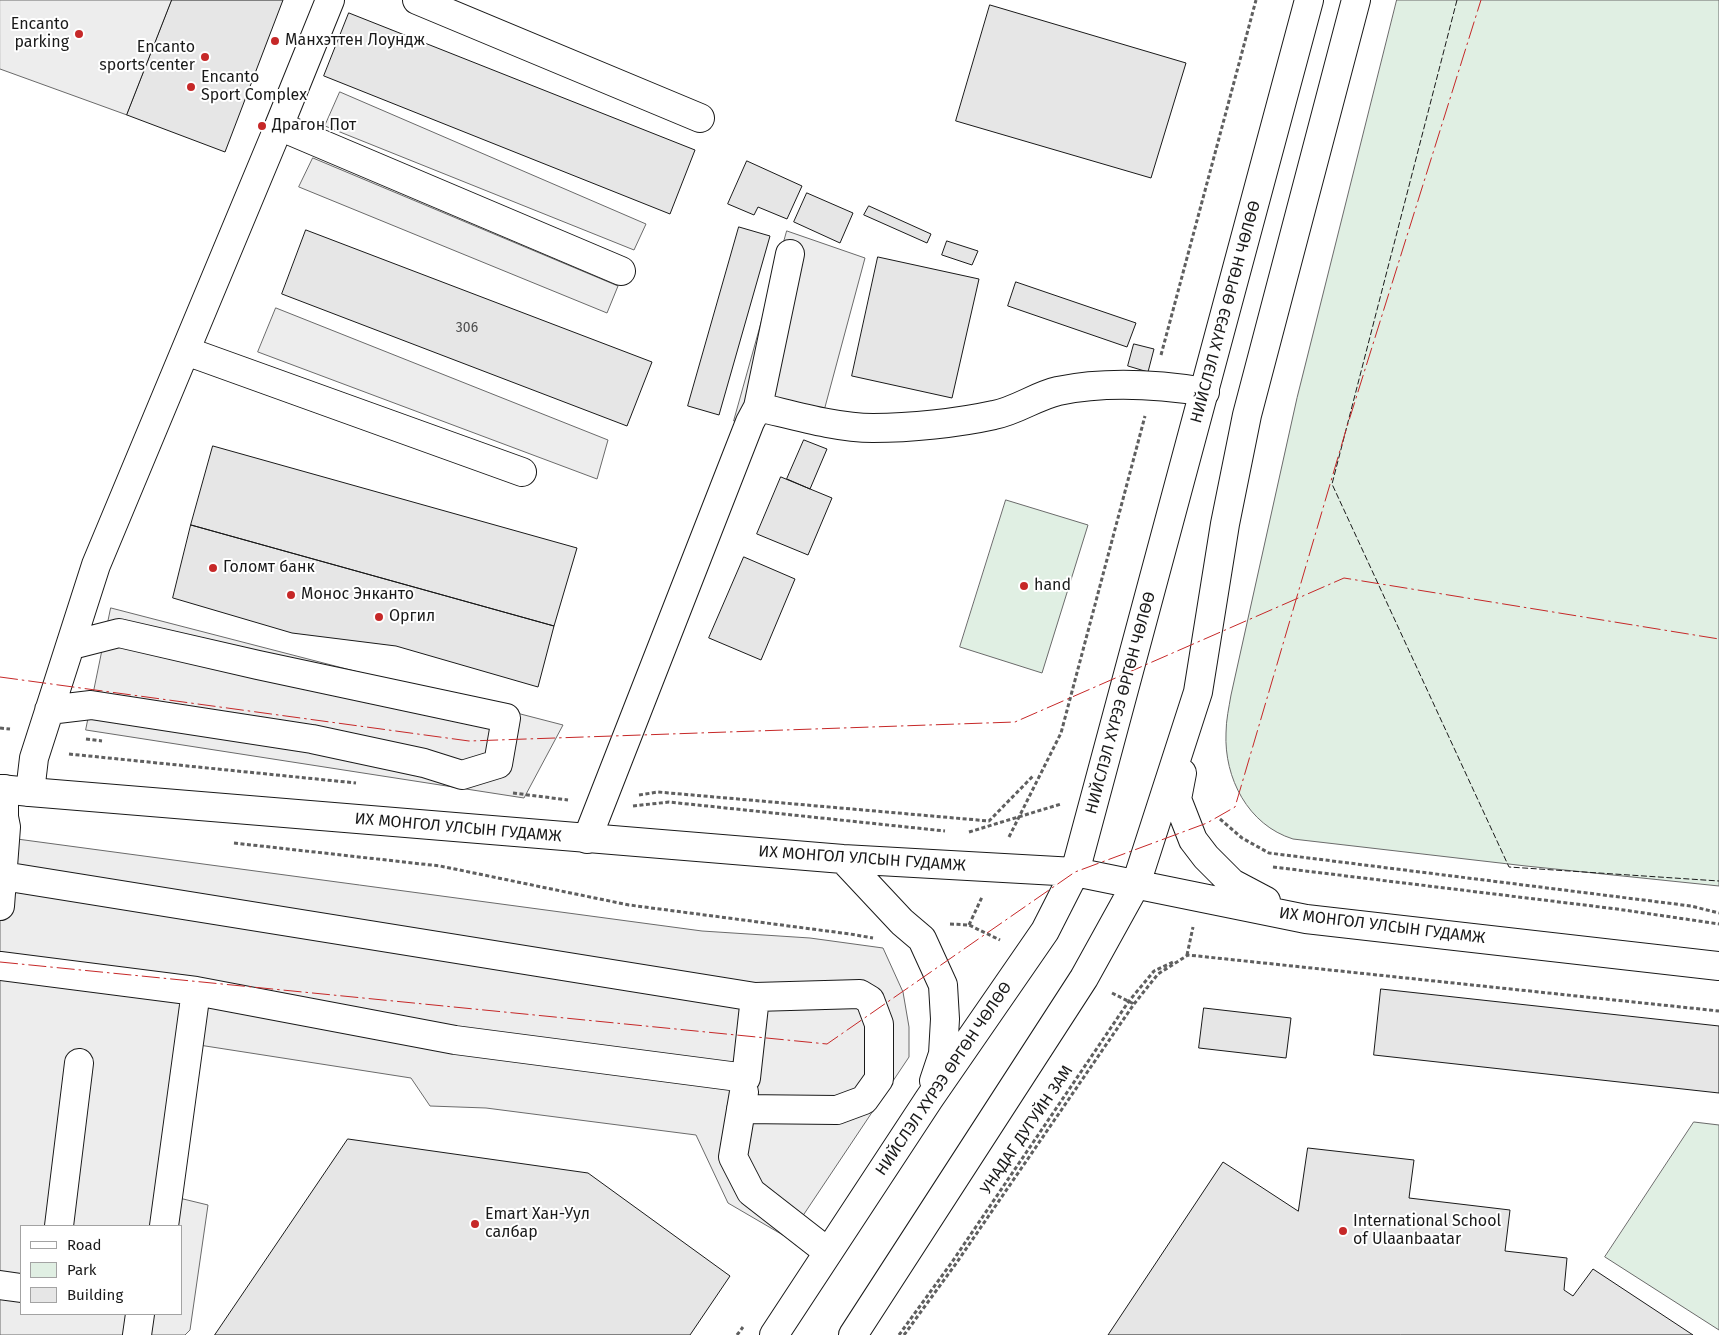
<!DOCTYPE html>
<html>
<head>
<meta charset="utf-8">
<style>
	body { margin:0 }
	#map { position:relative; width:1719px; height:1335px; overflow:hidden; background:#fff; font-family:"Fira Sans",sans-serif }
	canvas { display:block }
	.legend { position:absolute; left:20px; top:1225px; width:162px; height:90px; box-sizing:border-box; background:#fff; border:1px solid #a3a3a3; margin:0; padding:6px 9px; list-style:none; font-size:15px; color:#1a1a1a }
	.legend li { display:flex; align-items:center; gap:10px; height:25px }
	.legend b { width:25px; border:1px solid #a3a3a3 }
</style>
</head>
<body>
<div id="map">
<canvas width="1719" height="1335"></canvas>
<ul class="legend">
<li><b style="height:6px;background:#fff"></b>Road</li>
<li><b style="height:14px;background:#e0efe3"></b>Park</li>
<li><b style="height:14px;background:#e6e6e6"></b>Building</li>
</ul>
</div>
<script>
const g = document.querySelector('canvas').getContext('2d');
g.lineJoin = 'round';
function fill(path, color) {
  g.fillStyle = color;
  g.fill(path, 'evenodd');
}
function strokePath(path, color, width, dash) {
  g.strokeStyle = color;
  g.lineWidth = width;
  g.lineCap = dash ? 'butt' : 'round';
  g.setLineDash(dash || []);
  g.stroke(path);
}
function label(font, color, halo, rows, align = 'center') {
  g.font = font + ' "Fira Sans",sans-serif';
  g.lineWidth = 4;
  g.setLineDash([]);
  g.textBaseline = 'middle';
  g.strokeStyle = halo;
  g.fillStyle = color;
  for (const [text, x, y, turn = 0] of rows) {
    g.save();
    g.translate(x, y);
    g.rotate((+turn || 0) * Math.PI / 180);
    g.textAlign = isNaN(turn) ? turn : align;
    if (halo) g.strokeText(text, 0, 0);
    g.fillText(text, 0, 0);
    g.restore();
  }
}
const green = new Path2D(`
	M1397 0H1719V886L1526 866 1293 839C1248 825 1224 778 1226 733 1226 720 1229 707 1231 695L1297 398Z
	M1006 500 1088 525 1042 673 960 647Z
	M1694 1122 1719 1125V1330L1605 1257Z`);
fill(green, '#e0efe3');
strokePath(green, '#6a6a6a', 1);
const parking = new Path2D(`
	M0 0H172L127 115 0 69Z
	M340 92 646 224 634 250 325 126Z
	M313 158 618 286 607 313 299 187Z
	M787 231 865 258 821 422 734 421Z
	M276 308 608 440 597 479 258 352Z
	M111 608 563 725 524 798 86 730Z
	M17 839 702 931 810 938 883 948 903 992 909 1027V1057L788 1238 728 1203 696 1135 486 1108 430 1106 411 1078 199 1045 175 1197 208 1205 190 1330 185 1335H0V919ZM21 1226H181V1314H21Z`);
fill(parking, '#ededed');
strokePath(parking, '#6a6a6a', 1);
const building = new Path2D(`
	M172 0H283L225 152 127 115Z
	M990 5 1186 63 1151 178 956 121Z
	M349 13 695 150 670 214 324 76Z
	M747 161 802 186 787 219 758 207 754 215 728 204Z
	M807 193 853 213 840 243 794 222Z
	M869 206 931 234 927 243 864 215Z
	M739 227 770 236 719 415 688 406Z
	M306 230 652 362 627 426 282 294Z
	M947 241 978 251 972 265 942 255Z
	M878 257 979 279 952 398 852 376Z
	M1016 282 1136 323 1127 347 1008 306Z
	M1134 344 1154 349 1148 372 1128 366Z
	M804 440 827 449 810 489 787 479Z
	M213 446 577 548 554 626 191 525Z
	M781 477 832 498 808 555 757 534Z
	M191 525 554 626 538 687 396 646 292 633 173 598Z
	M744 557 795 579 761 660 709 638Z
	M1381 989 1719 1026V1093L1374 1055Z
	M1204 1008 1291 1018 1286 1058 1199 1048Z
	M348 1139 588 1173 730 1276 690 1335H215Z
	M1308 1148 1414 1160 1409 1198 1510 1210 1505 1251 1567 1258 1564 1290 1573 1296 1593 1269 1693 1335H1108L1223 1162 1298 1211Z`);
fill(building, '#e6e6e6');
strokePath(building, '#1a1a1a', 1);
const minor = new Path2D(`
	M417 0 700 118
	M279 126 330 0
	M790 254 758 407C793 415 836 428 873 428 910 428 958 423 994 415 1016 411 1036 396 1058 391 1107 381 1156 384 1205 392
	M186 351 522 472
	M49 710 91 705 312 739 424 763 462 775 498 764 506 718 258 665 119 633 72 645
	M30 792 34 758 96 565 279 126 621 271
	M587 839 750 422 758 407
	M0 906 6 827 4 817V789
	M0 966 196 991 455 1040 746 1078 755 997 3 876
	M744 1092 733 1157 751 1192 828 1252
	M741 1109 837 1110 864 1100 879 1079V1024L870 1000 860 994 755 997
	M59 1226 79 1063
	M164 1226 196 991
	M0 1285 21 1288
	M137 1335 140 1314`);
const major = new Path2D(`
	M1182 773 1177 799 1193 840 1206 857 1232 883 1266 901
	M0 789 30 792 843 859 1075 872 1306 919 1719 966
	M843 859 902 922 922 939 943 985 945 1019 943 1054 934 1081
	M774 1335 929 1099 1045 931 1075 872 1309 0
	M853 1335 1084 978 1136 884 1198 692 1225 524 1247 415 1356 0`);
strokePath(minor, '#1a1a1a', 30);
strokePath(major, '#1a1a1a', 30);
strokePath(new Path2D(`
	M1161 355 1256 0
	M0 728 10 729
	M86 739 102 741
	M69 754 356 783
	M513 793 568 800
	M639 795 658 792 989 821 1033 776
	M633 806 669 802 945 831
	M1220 819 1242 838 1269 853 1691 906 1719 913
	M969 832 1061 804
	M1009 837 1061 733 1145 416
	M234 843 440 866 629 905 850 934 873 938
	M1273 867 1617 909 1719 924
	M950 924 969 925 1000 940
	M969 925 982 897
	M1187 955 1193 927
	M1112 993 1134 1004
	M737 1335 743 1327
	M899 1335 952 1262 1129 1001 1154 971 1175 961
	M904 1335 955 1265 1134 1004 1158 974 1188 955 1719 1011`), '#5f5f5f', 3, [4, 2.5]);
strokePath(minor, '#fff', 28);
strokePath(major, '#fff', 28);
strokePath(new Path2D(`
	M1457 0 1332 484 1509 867 1719 881`), '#1a1a1a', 1, [6, 2.5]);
strokePath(new Path2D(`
	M0 677 469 741 1015 722 1344 578 1719 639
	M0 962 827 1044 1075 872 1207 823 1235 807 1346 430 1481 0`), '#c62828', 1, [18, 4, 2.5, 4]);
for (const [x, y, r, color] of [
	[79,34,5,"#c62828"],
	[275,41,5,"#c62828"],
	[205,57,5,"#c62828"],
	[191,87,5,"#c62828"],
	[262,126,5,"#c62828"],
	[213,568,5,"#c62828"],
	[1024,586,5,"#c62828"],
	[291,595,5,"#c62828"],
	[379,617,5,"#c62828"],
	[475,1224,5,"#c62828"],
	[1343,1231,5,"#c62828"]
]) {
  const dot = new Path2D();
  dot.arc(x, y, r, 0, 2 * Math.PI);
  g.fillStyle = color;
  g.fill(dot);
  strokePath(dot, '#fff', 2);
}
label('14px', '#4d4d4d', null, [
	["306",467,328]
]);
label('16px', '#1a1a1a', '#fff', [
	["Encanto",69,25,"right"],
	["parking",69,43,"right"],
	["Манхэттен Лоундж",285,41],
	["Encanto",195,48,"right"],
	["sports center",195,66,"right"],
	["Encanto",201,78],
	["Sport Complex",201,96],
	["Драгон Пот",272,126],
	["Голомт банк",223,568],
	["hand",1034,586],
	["Монос Энканто",301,595],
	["Оргил",389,617],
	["Emart Хан-Уул",485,1215],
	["салбар",485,1233],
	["International School",1353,1222],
	["of Ulaanbaatar",1353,1240]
], 'left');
label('16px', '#1a1a1a', '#fff', [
	["НИЙСЛЭЛ ХҮРЭЭ ӨРГӨН ЧӨЛӨӨ",1226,312,-75],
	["НИЙСЛЭЛ ХҮРЭЭ ӨРГӨН ЧӨЛӨӨ",1121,703,-75],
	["ИХ МОНГОЛ УЛСЫН ГУДАМЖ",458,828,5],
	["ИХ МОНГОЛ УЛСЫН ГУДАМЖ",862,859,4],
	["ИХ МОНГОЛ УЛСЫН ГУДАМЖ",1382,926,7],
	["НИЙСЛЭЛ ХҮРЭЭ ӨРГӨН ЧӨЛӨӨ",944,1079,-56],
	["УНАДАГ ДУГУЙН ЗАМ",1027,1130,-56]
]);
</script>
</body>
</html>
